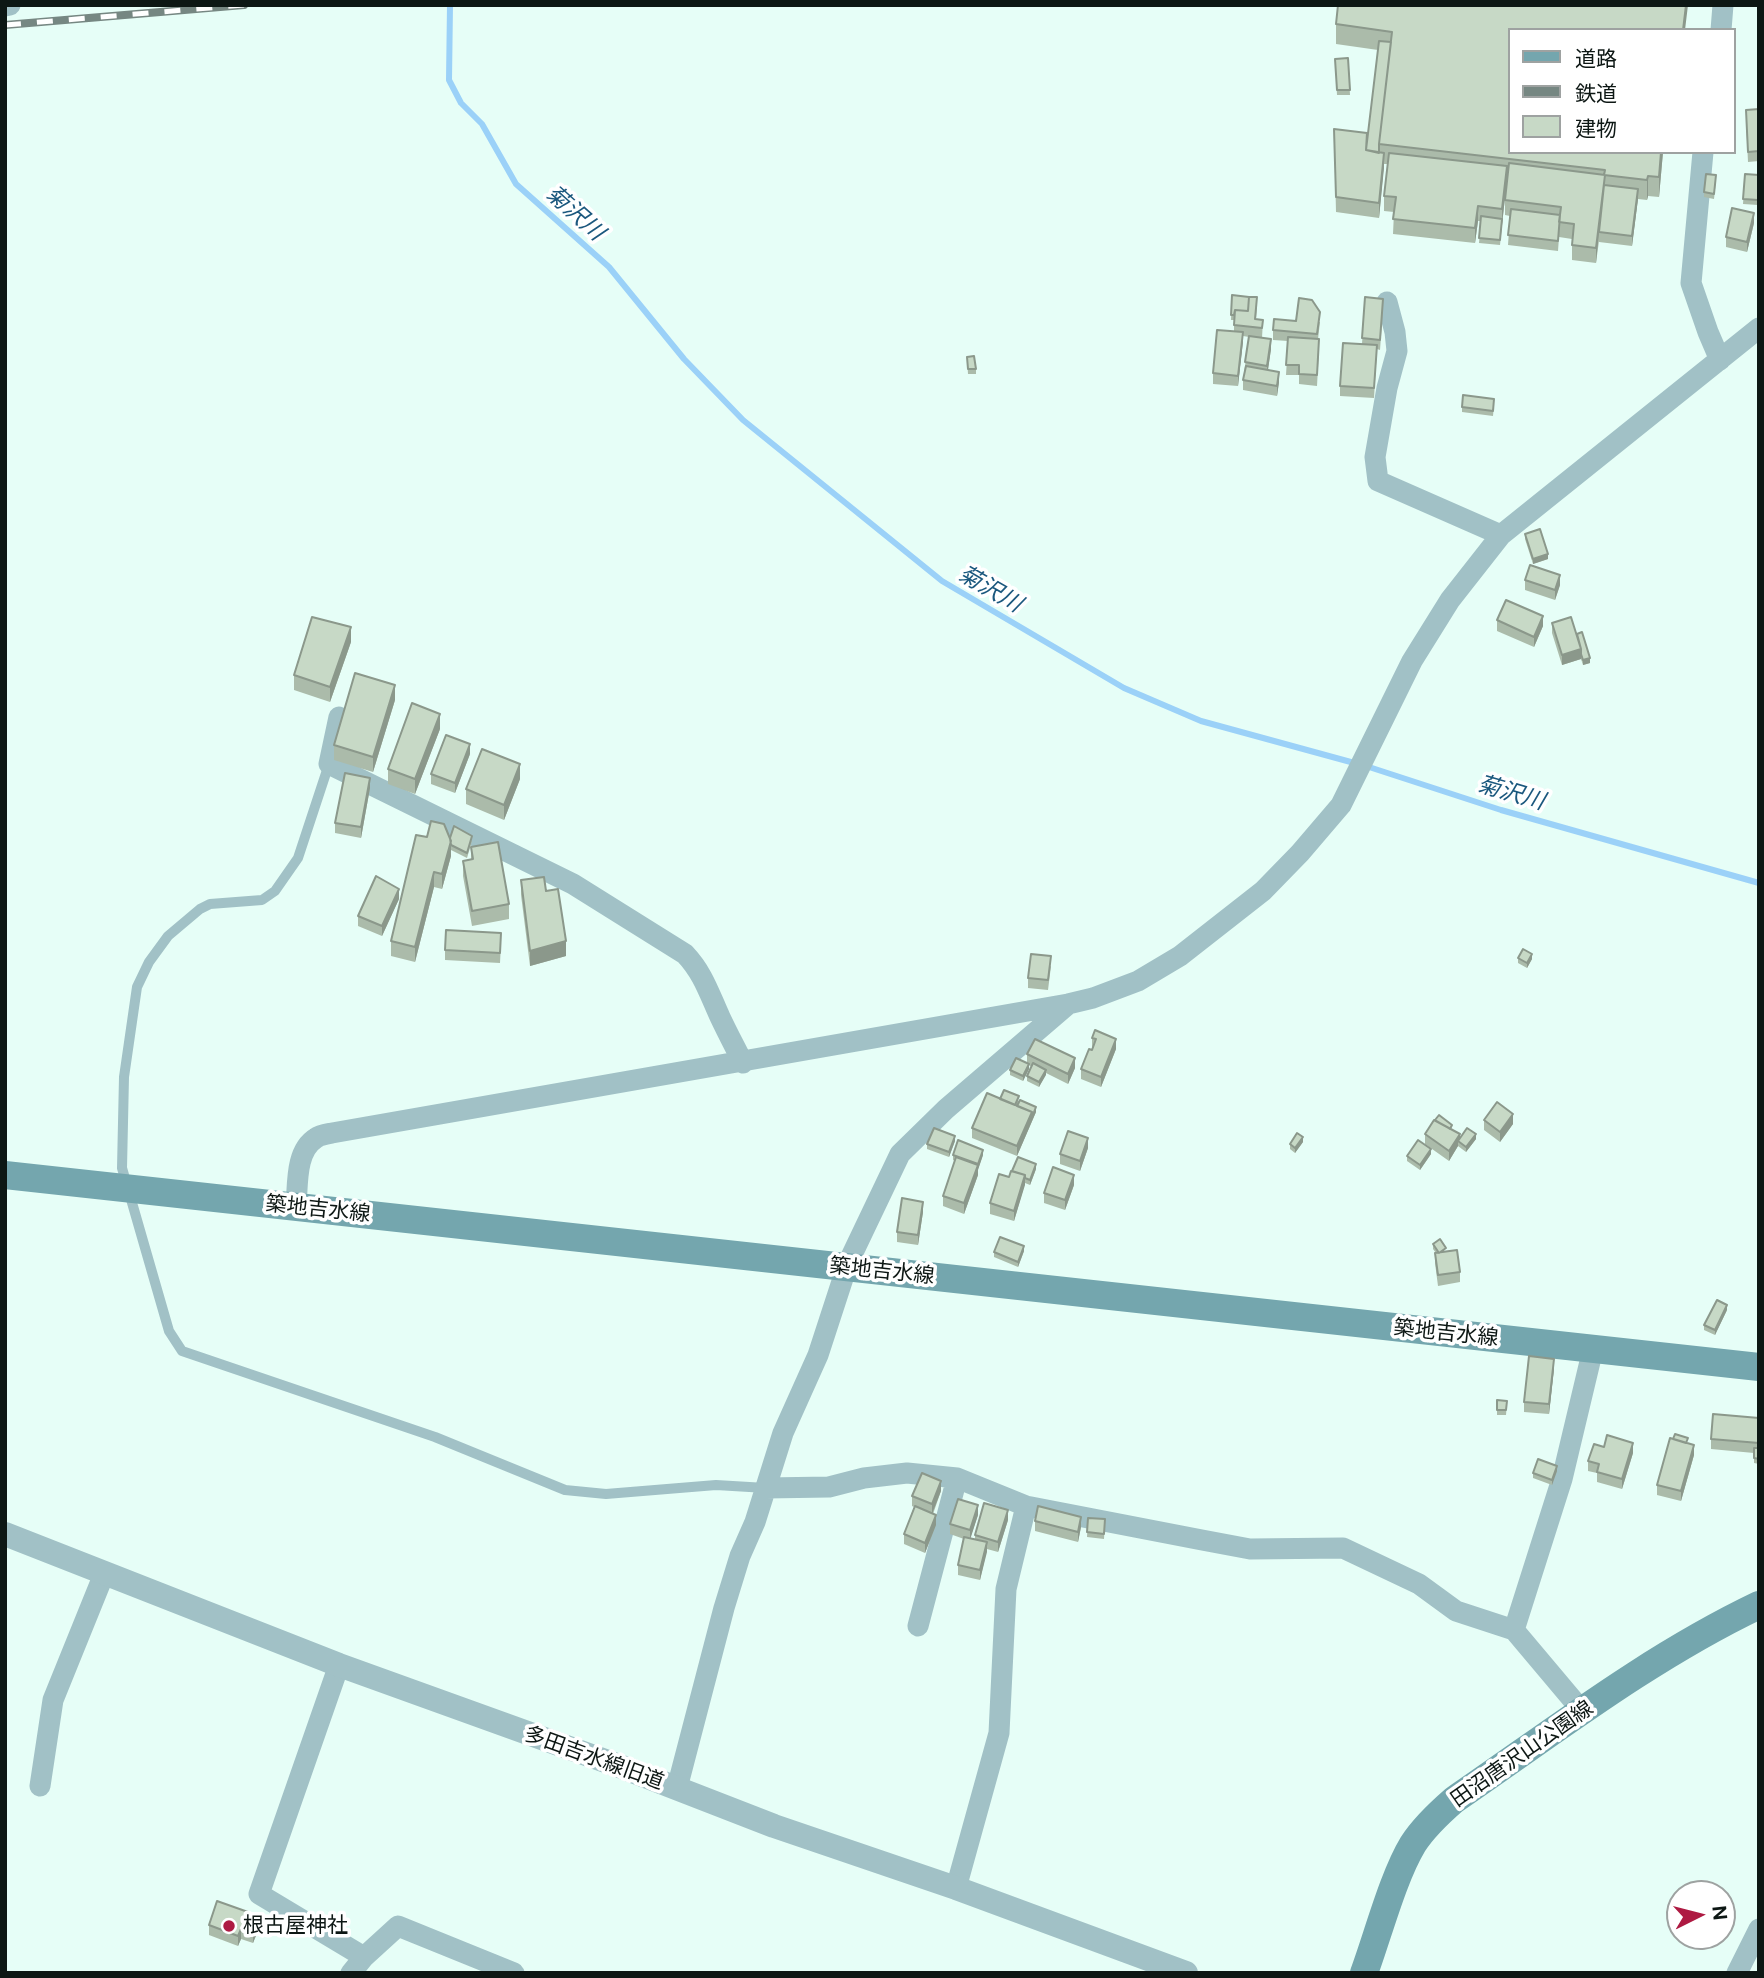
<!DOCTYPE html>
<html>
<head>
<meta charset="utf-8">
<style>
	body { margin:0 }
	#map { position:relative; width:1764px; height:1978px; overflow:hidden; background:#e6fef7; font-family:"Public Sans","Noto Sans JP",sans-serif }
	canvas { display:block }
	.frame { position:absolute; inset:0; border:7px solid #0d1714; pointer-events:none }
	.legend { position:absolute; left:1508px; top:28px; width:228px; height:126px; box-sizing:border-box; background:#fff; border:2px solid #9ea2a1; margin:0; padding:9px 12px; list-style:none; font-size:21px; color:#0d1714 }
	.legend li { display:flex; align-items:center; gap:14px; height:35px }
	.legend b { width:35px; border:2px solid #9ea2a1 }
	.north { position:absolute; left:1666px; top:1880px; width:70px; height:70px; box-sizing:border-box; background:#fff; border:2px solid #9ea2a1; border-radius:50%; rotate:84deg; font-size:19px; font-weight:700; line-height:28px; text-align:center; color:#0d1714 }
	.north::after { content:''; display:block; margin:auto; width:24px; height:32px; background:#ae1a42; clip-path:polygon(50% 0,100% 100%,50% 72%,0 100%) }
</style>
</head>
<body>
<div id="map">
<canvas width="1764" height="1978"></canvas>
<div class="frame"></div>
<ul class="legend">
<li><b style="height:9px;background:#74a6ae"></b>道路</li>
<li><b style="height:9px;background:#768782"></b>鉄道</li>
<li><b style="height:19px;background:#c7d9c6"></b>建物</li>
</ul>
<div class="north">N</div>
</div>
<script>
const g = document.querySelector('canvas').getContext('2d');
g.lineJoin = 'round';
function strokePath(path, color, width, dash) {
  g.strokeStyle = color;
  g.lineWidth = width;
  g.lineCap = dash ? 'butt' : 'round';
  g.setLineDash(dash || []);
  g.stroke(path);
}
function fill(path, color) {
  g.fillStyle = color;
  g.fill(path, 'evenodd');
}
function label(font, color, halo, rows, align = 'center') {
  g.font = font + ' "Public Sans","Noto Sans JP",sans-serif';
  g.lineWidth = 7;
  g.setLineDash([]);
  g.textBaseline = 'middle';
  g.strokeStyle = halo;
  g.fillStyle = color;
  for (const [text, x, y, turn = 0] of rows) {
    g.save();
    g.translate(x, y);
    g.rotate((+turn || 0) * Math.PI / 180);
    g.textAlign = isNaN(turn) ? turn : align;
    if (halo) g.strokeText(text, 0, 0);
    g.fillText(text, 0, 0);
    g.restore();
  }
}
strokePath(new Path2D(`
	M450 5 449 80 461 103 482 124 516 184 609 267 684 359 743 420 942 581 1124 688 1201 721 1369 767 1501 810 1759 883`), '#9bd1f8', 6);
strokePath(new Path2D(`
	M329 764 298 858 275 891 262 900 210 904 200 909 168 936 149 962 137 987 124 1077 122 1168 169 1331 182 1351 435 1437 565 1490 606 1494 716 1485 766 1488`), '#a1c1c6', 10);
strokePath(new Path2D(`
	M5 6 10 5
	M1721 30 1723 5
	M1703 152 1691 283 1708 332 1720 360
	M1387 302 1395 332 1397 351 1387 388 1375 457 1378 481 1501 535
	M339 717 329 764 573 884 685 954C703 973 709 993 720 1017 727 1032 735 1047 743 1063
	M296 1206C298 1185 295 1151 316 1138 320 1135 327 1134 332 1133L1068 1004 1093 998 1138 981 1180 956 1263 891 1300 853 1341 805 1412 661 1450 600 1501 535 1759 328
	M766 1488 829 1487 864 1478 907 1473 957 1478 1026 1506 1202 1540 1250 1549 1343 1548 1419 1584 1456 1611 1514 1630 1583 1712
	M918 1626 957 1478
	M1514 1630 1562 1479 1593 1349
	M339 1665 259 1894 364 1957
	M40 1786 53 1700 104 1574
	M677 1788 724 1608 740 1556 755 1522 783 1433 818 1355 848 1263 900 1154 946 1109 1066 1006
	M956 1888 999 1733 1006 1589 1026 1506
	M351 1973 364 1957 398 1926 514 1973
	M1737 1973 1759 1929`), '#a1c1c6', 21);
strokePath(new Path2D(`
	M5 1534 339 1665 622 1767 774 1826 956 1888 1186 1973`), '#a1c1c6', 24);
strokePath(new Path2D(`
	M5 1175 1759 1367
	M1364 1973C1378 1935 1393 1877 1413 1844 1424 1827 1439 1813 1454 1800 1553 1732 1650 1657 1759 1605`), '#74a6ae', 28);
const rail = new Path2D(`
	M5 25 244 5`);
strokePath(rail, '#768782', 8);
strokePath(rail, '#fff', 5, [16]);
fill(new Path2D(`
	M1336 24 1510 30 1663 152 1659 197 1648 196 1647 200 1638 199 1632 246 1599 242V241L1596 263 1572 260V239L1559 237 1558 251 1508 245 1510 216 1505 215V200L1507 178 1500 245 1479 243 1481 221H1478L1475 243 1393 234 1394 212 1384 211V196L1388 164H1384L1379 218 1336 212 1334 129 1367 147 1378 50 1336 44Z
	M1348 58 1350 95H1337L1335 59Z
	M1759 109V161L1748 162 1746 120Z
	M1745 174 1759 192 1758 205 1743 204Z
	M1716 180 1714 199 1704 197V192Z
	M1754 223 1747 252 1726 247V237Z
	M1232 295 1257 307 1256 319 1263 320 1262 338 1271 349 1268 370 1279 382 1277 396 1243 390V380L1249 337 1243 336 1238 386 1213 384V373L1234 331V320H1231Z
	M1365 297 1383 309 1380 350 1377 349 1374 398 1340 396V386L1362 344Z
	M1320 322 1318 339 1319 349 1317 386 1299 384V375H1286L1288 341 1273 340V330Z
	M967 357 976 369V374H968Z
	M1494 404 1493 416 1462 412V407Z
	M1525 534 1548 559 1533 564 1525 539Z
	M1525 580 1560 585 1555 600 1525 590Z
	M1497 620 1543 626 1534 647 1497 631Z
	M1552 623 1577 634 1590 663 1583 665 1581 659 1562 665 1552 633Z
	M351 642 330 702 294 690V675Z
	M395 700 373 772 334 760V745Z
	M440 729 415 794 388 784V769Z
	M470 754 455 793 431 784V774Z
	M520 779 504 820 466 804V789Z
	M370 788 361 838 335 833V823Z
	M427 837 472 841 467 858 451 850V856L442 889 434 887 415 962 391 956V941Z
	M471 847 509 904V919L472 926 463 876V861L471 860Z
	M521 880 546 891 566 956 530 966 521 895Z
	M399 899 382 936 358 926V916Z
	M501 943 500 963 445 960V950Z
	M1518 958 1532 959 1527 968 1518 963Z
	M1051 966 1048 990 1028 988V978Z
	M1092 1038 1116 1049 1101 1087 1081 1079V1069L1092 1048Z
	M1027 1054 1075 1068 1068 1084 1046 1073 1039 1087 1027 1081V1076L1032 1067 1029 1065V1069L1023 1081 1010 1075V1070L1027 1063Z
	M1000 1099 1019 1101 1017 1106 1036 1112 1017 1156 972 1138V1128Z
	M1484 1120 1513 1124 1500 1142 1484 1130Z
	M1452 1130 1460 1139H1476L1466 1152 1458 1146 1449 1161 1425 1144V1134Z
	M955 1141 949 1157 927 1149V1144Z
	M1303 1142 1295 1153 1290 1149V1144Z
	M1088 1148 1080 1171 1060 1164V1154Z
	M1431 1154 1420 1170 1407 1161V1156Z
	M953 1155H983L978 1169V1175L964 1214 943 1206V1196L955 1161 953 1160Z
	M1036 1169 1030 1185 1025 1183 1014 1221 990 1214V1203L1009 1177Z
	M1074 1185 1065 1210 1044 1203V1193Z
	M923 1212 918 1245 897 1242V1232Z
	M1433 1244 1446 1252 1460 1272V1282L1438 1286 1435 1263V1253H1436L1433 1249Z
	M1024 1251 1018 1267 994 1257V1252Z
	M1727 1310 1715 1335 1704 1330V1325Z
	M1554 1369 1549 1414 1524 1412V1402Z
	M1497 1400 1507 1401 1506 1415H1497Z
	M1759 1418V1464L1754 1463V1453L1711 1449V1439Z
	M1688 1443 1694 1455 1681 1501 1657 1495V1485Z
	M1633 1453 1622 1489 1597 1482V1473L1588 1471V1461Z
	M1557 1471 1552 1485 1533 1478V1473Z
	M941 1491 933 1514 936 1525 925 1553 904 1544V1534L914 1507 912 1506V1496Z
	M978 1515 970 1538 975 1539V1535L1008 1520 998 1552 987 1549 980 1580 958 1575V1565L964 1539 950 1534V1524Z
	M1088 1518 1105 1519 1104 1539 1087 1537Z
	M1035 1521 1081 1527 1078 1542 1035 1531Z
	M248 1919 257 1933 253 1943 241 1939 238 1946 209 1935V1925Z`), '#abbbaa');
fill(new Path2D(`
	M1686 5H1688L1685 30H1683Z
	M1661 152H1663L1659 197V177Z
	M1384 153V168L1379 218V203Z
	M1507 166V181L1502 224V209Z
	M1648 176V196L1647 200V180Z
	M1604 178V193L1599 232 1596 263V248Z
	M1638 189V199L1632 246V236Z
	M1478 206V221L1475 243V228Z
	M1754 213V223L1747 252V242Z
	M1243 332V342L1238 386V376Z
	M1271 339V349L1267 376V366Z
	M1279 372V382L1277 396V386Z
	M1548 554V559L1533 564V559Z
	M1560 575V585L1555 600V590Z
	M1543 616V626L1534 647V637Z
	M351 627V642L330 702V687Z
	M1581 649V659L1562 665V655Z
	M1590 658V663L1583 665V660Z
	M395 685V700L373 772V757Z
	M440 714V729L415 794V779Z
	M470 744V754L455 793V783Z
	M520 764V779L504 820V805Z
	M370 778V788L361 838V827Z
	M451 841V856L442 889V874Z
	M434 872V887L415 962V947Z
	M399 889V899L382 936V926Z
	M566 941V956L530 966V951Z
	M1532 954V959L1527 968V963Z
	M1116 1039V1049L1101 1087V1077Z
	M1075 1058V1068L1068 1084V1074Z
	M1029 1064V1069L1023 1081V1076Z
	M1046 1070V1075L1039 1087V1082Z
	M1036 1107V1112L1017 1156V1146L1032 1112Z
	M1513 1114V1124L1500 1142V1132Z
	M1460 1134V1142L1458 1141V1146L1449 1161V1151Z
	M1476 1134V1139L1466 1152V1147Z
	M955 1136V1141L949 1157V1152Z
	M1303 1137V1142L1295 1153V1148Z
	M1088 1138V1148L1080 1171V1161Z
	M1431 1149V1154L1420 1170V1165Z
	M983 1150V1155L978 1170V1164Z
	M1036 1164V1169L1030 1185V1180Z
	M978 1165V1175L964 1214V1203Z
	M1025 1175V1185L1014 1221V1211Z
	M1074 1175V1185L1065 1210V1200Z
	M923 1202V1212L918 1245V1235Z
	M1024 1246V1251L1018 1267V1262Z
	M1727 1305V1310L1715 1335V1330Z
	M1554 1359V1369L1549 1414V1404Z
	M1633 1443V1453L1622 1489V1479Z
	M1694 1445V1455L1681 1501V1491Z
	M1557 1466V1471L1552 1485V1480Z
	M941 1481V1491L932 1514V1504Z
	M978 1505V1515L970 1540V1530Z
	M1008 1510V1520L998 1552V1542Z
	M936 1515V1525L925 1553V1543Z
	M1081 1517V1527L1078 1542V1532Z
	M987 1542V1552L980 1580V1570Z
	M257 1923V1933L253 1943V1933Z
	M241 1929V1939L238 1946V1936Z`), '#8b988b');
const building = new Path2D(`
	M1338 5H1686L1683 30H1510V152H1661L1659 177 1648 176 1647 180 1604 175 1605 170 1379 144 1392 32 1336 24Z
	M1379 41 1391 42 1379 144V153L1366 150Z
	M1348 58 1350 90H1337L1335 59Z
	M1759 109V151L1748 152 1746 110Z
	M1334 129 1367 133 1366 150 1384 153 1379 203 1336 197Z
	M1389 153 1507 166 1502 209 1478 206 1475 228 1393 219 1396 197 1384 196Z
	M1509 163 1605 175 1596 248 1572 245 1574 224 1559 222 1561 207 1505 200Z
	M1706 174 1716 175 1714 194 1704 192Z
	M1745 174 1759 175 1758 200 1743 199Z
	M1604 185 1638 189 1632 236 1599 232Z
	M1732 208 1754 213 1747 242 1726 237Z
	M1511 209 1560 215 1558 241 1508 235Z
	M1481 216 1502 219 1500 240 1479 238Z
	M1232 295 1249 297 1248 311 1235 310 1234 315H1231Z
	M1249 297H1257L1255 319 1263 320 1262 328 1234 325 1235 310 1248 311Z
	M1365 297 1383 299 1380 340 1362 338Z
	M1299 298 1312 300 1320 312 1317 334 1273 330 1274 319 1296 321Z
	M1217 330 1243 332 1238 376 1213 373Z
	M1249 336 1271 339 1267 366 1245 362Z
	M1288 337 1319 339 1317 375 1299 374V365H1286Z
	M1343 343 1377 345 1374 388 1340 386Z
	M974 356 976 369H968L967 357Z
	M1246 366 1279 372 1277 386 1243 380Z
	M1463 395 1494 399 1493 411 1462 407Z
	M1540 529 1548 554 1533 559 1525 534Z
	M1530 565 1560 575 1555 590 1525 580Z
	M1506 600 1543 616 1534 637 1497 620Z
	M312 617 351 627 330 687 294 675Z
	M1571 617 1581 649 1562 655 1552 623Z
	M1582 632 1590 658 1583 660 1581 654V649L1577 634Z
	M355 673 395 685 373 757 334 745Z
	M412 703 440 714 415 779 388 769Z
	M446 735 470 744 455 783 431 774Z
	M482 749 520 764 504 805 466 789Z
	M345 773 370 778 361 827 335 823Z
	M431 821 444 824 451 841 442 874 434 872 415 947 391 941 416 835 427 837Z
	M454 826 472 836 467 853 451 845 450 838Z
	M498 842 509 904 472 911 463 861 473 859 471 847Z
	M376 876 399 889 382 926 358 916Z
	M544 877 546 891 558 889 566 941 530 951 521 880Z
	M446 930 501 933 500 953 445 950Z
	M1523 949 1532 954 1527 963 1518 958Z
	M1031 954 1051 956 1048 980 1028 978Z
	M1095 1030 1116 1039 1101 1077 1081 1069 1089 1049 1092 1050 1096 1039 1092 1038Z
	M1035 1039 1075 1058 1068 1074 1027 1054Z
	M1016 1058 1029 1064 1023 1076 1010 1070Z
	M1033 1063 1046 1070 1039 1082 1027 1076Z
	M1004 1090 1019 1096 1015 1105 1000 1099Z
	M987 1093 1032 1112 1017 1146 972 1128Z
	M1020 1100 1036 1107 1032 1117V1112L1017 1106Z
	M1497 1102 1513 1114 1500 1132 1484 1120Z
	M1439 1115 1452 1125 1450 1129 1435 1120Z
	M1434 1120 1460 1134 1449 1151 1425 1134Z
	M934 1128 955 1136 949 1152 927 1144Z
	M1467 1128 1476 1134 1466 1147 1458 1141Z
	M1068 1131 1088 1138 1080 1161 1060 1154Z
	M1297 1133 1303 1137 1295 1148 1290 1144Z
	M958 1140 983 1150 978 1164 953 1155Z
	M1418 1140 1431 1149 1420 1165 1407 1156Z
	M956 1157 978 1165 964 1203 943 1196Z
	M1018 1157 1036 1164 1030 1180 1025 1178V1175L1012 1171Z
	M1053 1167 1074 1175 1065 1200 1044 1193Z
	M1011 1171 1025 1175 1014 1211 990 1203 999 1174 1009 1177Z
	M902 1198 923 1202 918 1235 897 1232Z
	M1000 1237 1024 1246 1018 1262 994 1252Z
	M1440 1239 1446 1248 1439 1253 1433 1244Z
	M1457 1250 1460 1272 1438 1275 1435 1253Z
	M1717 1300 1727 1305 1715 1330 1704 1325Z
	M1529 1356 1554 1359 1549 1404 1524 1402Z
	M1497 1400 1507 1401 1506 1410H1497Z
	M1713 1414 1759 1418V1443L1711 1439Z
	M1675 1434 1688 1438 1686 1443 1673 1439Z
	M1607 1435 1633 1443 1622 1479 1597 1472 1599 1464 1588 1461 1594 1444 1604 1447Z
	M1670 1438 1694 1445 1681 1491 1657 1485Z
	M1754 1448H1759V1459L1754 1458Z
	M1538 1459 1557 1466 1552 1480 1533 1473Z
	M922 1473 941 1481 932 1504 912 1496Z
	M958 1499 978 1505 970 1530 950 1524Z
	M984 1503 1008 1510 998 1542 975 1535Z
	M915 1506 936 1515 925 1543 904 1534Z
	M1038 1506 1081 1517 1078 1532 1035 1521Z
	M1088 1518 1105 1519 1104 1534 1087 1532Z
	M964 1537 987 1542 980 1570 958 1565Z
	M217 1901 248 1912 245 1919 257 1923 253 1933 241 1929 238 1936 209 1925Z`);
fill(building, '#c7d9c6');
strokePath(building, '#8b988b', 2);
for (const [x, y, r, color] of [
	[229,1926,7,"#ae1a42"]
]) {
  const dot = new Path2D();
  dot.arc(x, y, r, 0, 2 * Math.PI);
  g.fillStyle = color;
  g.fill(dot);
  strokePath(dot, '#fff', 2.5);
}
label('21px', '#0d1714', '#fff', [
	["築地吉水線",318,1209,6],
	["築地吉水線",882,1271,6],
	["築地吉水線",1446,1333,6],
	["田沼唐沢山公園線",1522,1754,-35],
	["多田吉水線旧道",594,1758,20]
]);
label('21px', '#0d1714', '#fff', [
	["根古屋神社",243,1926]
], 'left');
label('italic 23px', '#1b587e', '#fff', [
	["菊沢川",575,213,42],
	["菊沢川",990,589,30],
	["菊沢川",1511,793,16]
]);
</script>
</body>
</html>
